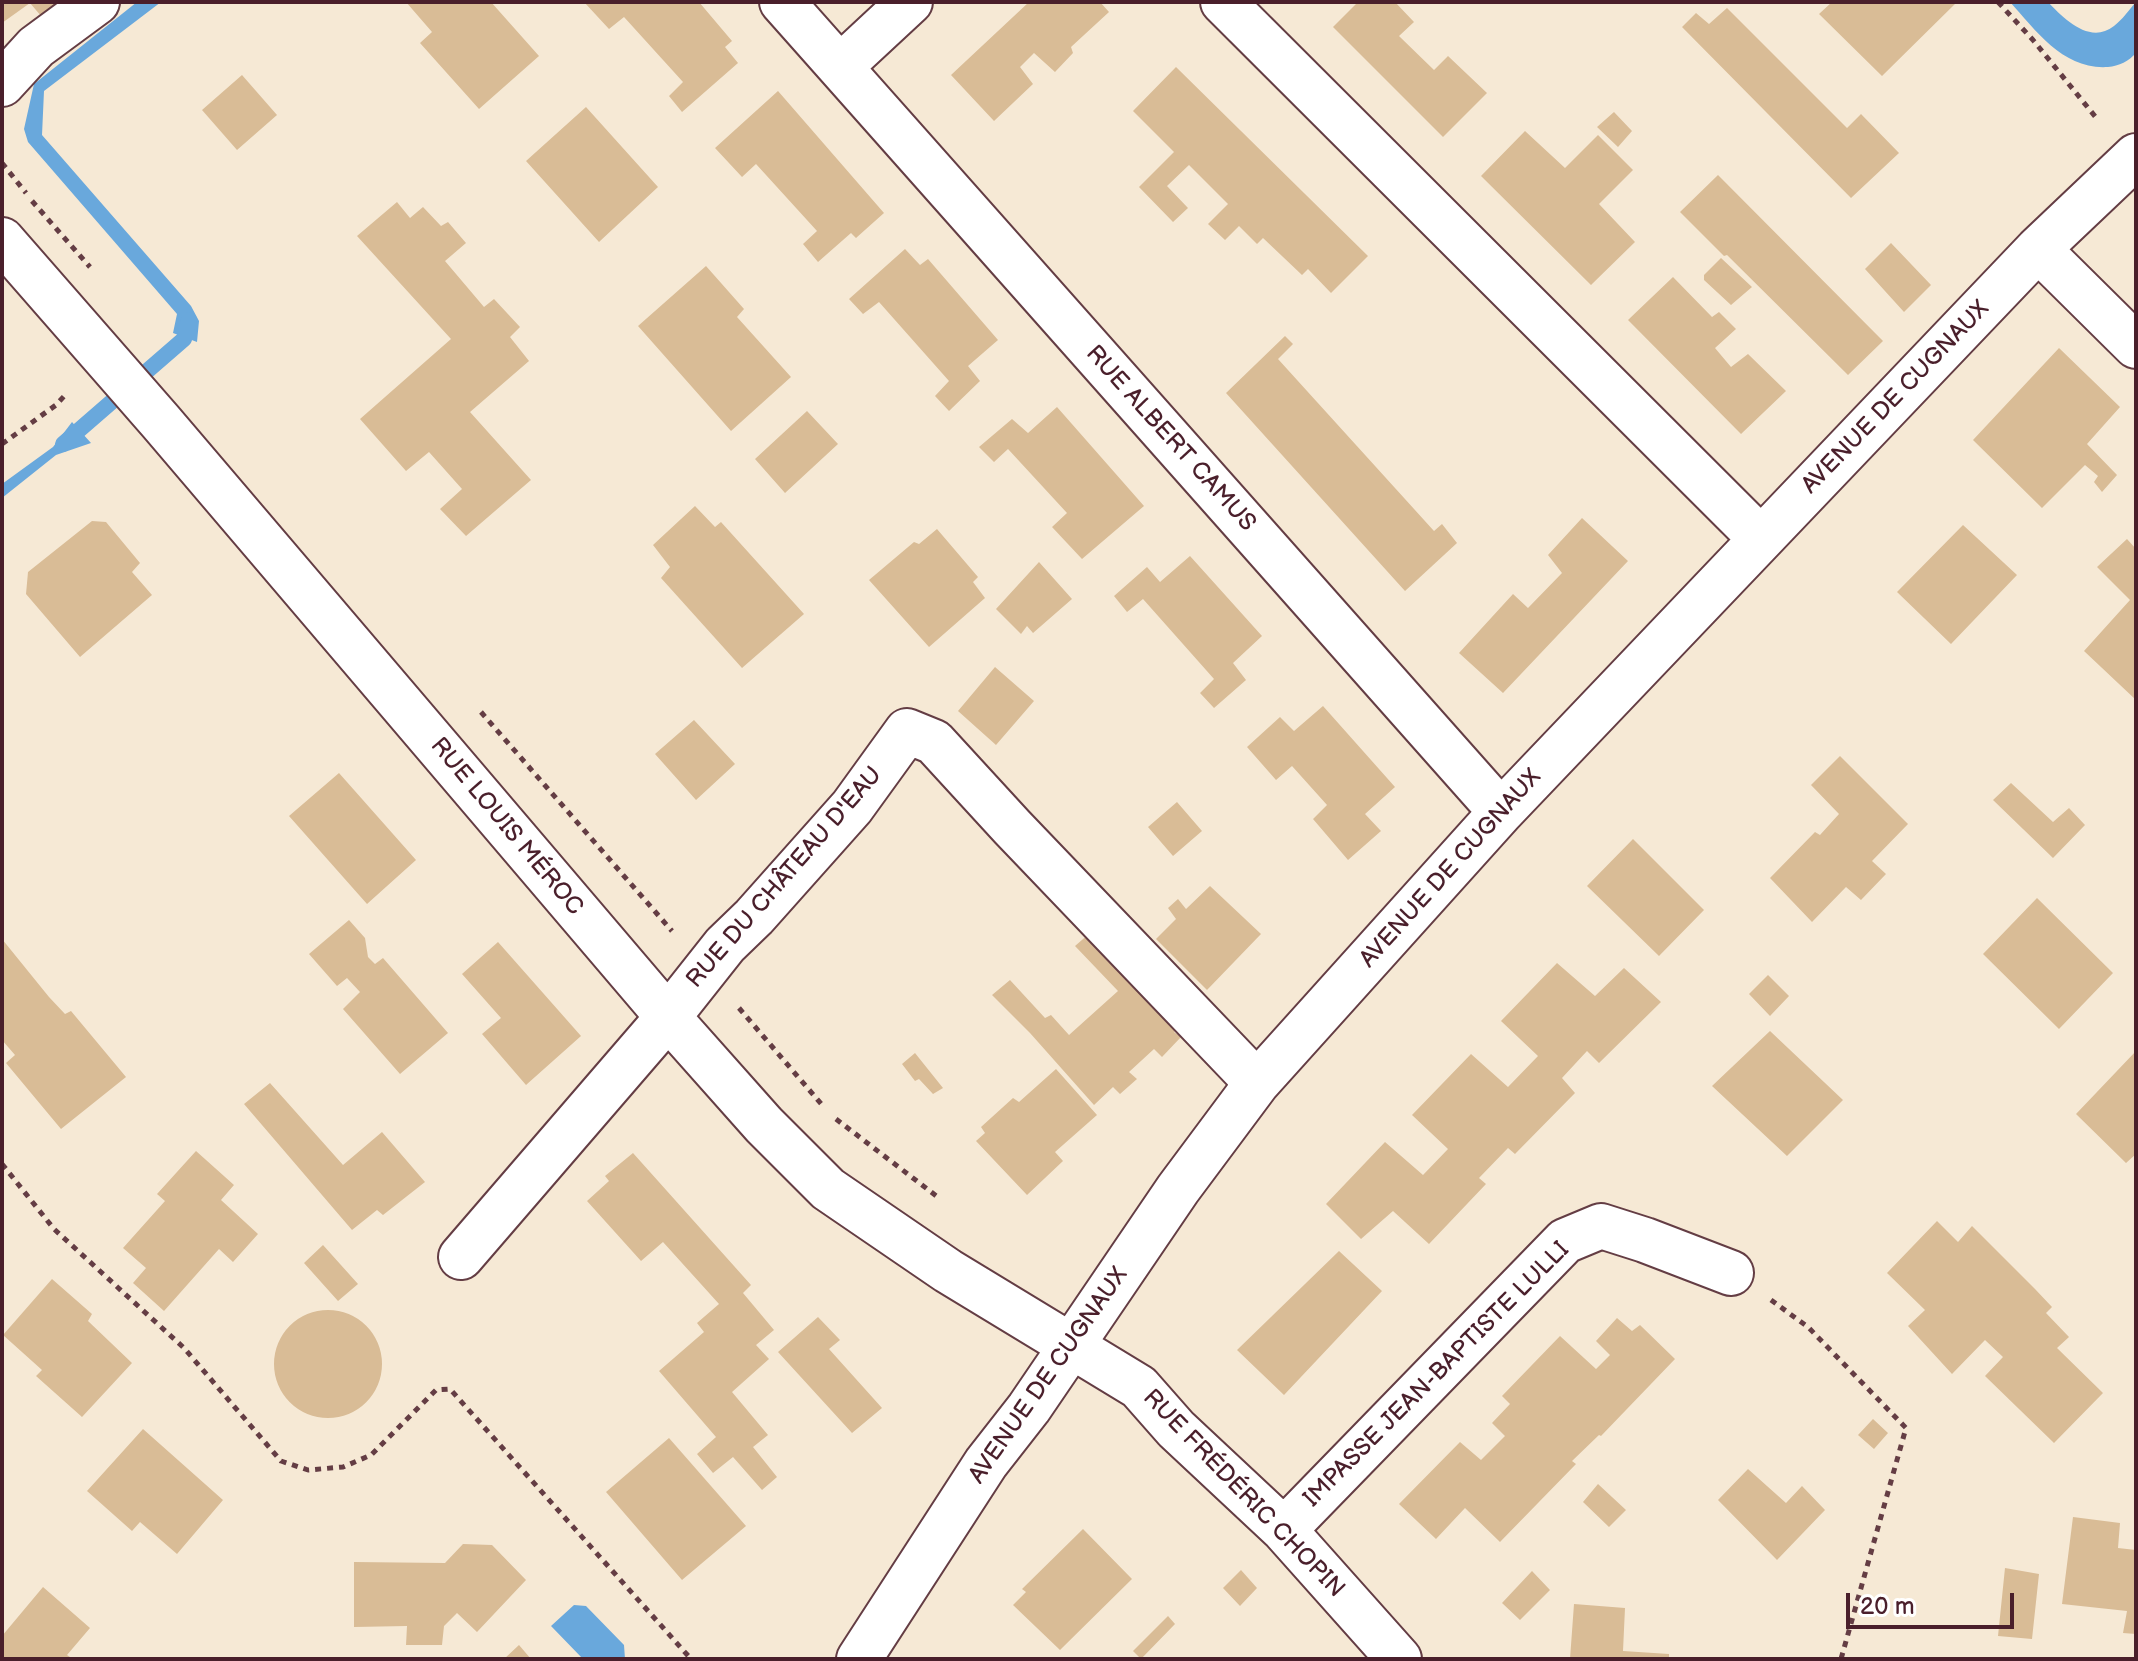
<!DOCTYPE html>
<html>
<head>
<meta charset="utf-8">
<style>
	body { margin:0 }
	#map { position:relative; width:2138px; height:1661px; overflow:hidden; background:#f6e9d5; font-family:"Balsamiq Sans",sans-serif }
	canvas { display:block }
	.frame { position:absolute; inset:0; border:4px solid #4a1f2b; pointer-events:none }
	.scale { position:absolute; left:1846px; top:1593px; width:168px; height:36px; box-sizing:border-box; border:4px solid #4a1f2b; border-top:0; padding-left:10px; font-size:24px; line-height:28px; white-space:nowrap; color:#4a1f2b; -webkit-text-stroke:6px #fff; paint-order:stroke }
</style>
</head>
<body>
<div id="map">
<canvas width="2138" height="1661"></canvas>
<div class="frame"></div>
<div class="scale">20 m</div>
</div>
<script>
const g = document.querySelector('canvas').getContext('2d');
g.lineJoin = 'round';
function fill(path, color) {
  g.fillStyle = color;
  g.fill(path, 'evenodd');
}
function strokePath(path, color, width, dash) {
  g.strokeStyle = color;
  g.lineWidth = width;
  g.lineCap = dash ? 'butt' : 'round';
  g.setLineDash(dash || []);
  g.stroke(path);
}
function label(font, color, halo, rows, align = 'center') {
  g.font = font + ' "Balsamiq Sans",sans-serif';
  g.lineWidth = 6;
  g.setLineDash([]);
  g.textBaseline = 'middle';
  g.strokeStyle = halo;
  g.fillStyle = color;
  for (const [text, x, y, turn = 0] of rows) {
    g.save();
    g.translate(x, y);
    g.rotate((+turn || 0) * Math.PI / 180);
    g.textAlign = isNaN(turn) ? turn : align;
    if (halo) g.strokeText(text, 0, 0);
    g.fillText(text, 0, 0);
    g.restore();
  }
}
fill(new Path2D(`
	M137 2H161L44 91 42 135 191 306 199 321 197 342 173 333 177 314 28 142 24 129 34 84Z
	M2010 2H2048C2064 19 2090 45 2114 26 2122 20 2129 10 2136 2V53C2129 61 2119 66 2108 67 2064 70 2037 32 2010 2Z
	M72 422 91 443 56 455 2 498V484L53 447Z
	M574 1605 586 1606 624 1645 625 1659H583L551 1626Z`), '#69a8dc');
strokePath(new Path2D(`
	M63 444 184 339 189 320`), '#69a8dc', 16);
fill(new Path2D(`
	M2 2H73L47 23 30 3 2 23Z
	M406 2H491L539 56 479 109 420 43 432 32Z
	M584 2H699L732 41 725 47 738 63 682 112 669 96 683 82 624 17 609 29Z
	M1029 2H1100L1109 12 1071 47 1073 53 1055 72 1034 53 1020 67 1033 84 994 121 951 75Z
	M1358 2H1395L1414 22 1399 36 1434 70 1448 56 1487 93 1443 137 1333 27Z
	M1832 2H1957L1882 76 1819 14Z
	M1727 8 1847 128 1861 114 1899 153 1851 198 1682 27 1696 13 1709 24Z
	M1176 67 1368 256 1331 293 1308 269 1302 275 1263 238 1257 244 1239 226 1225 240 1208 224 1228 204 1189 165 1167 186 1188 208 1173 222 1139 187 1174 152 1133 111Z
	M242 75 277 115 237 150 202 110Z
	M778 91 884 213 856 238 851 233 818 262 803 244 817 231 756 164 742 177 715 148Z
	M586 107 658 187 599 242 526 161Z
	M1614 112 1632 131 1618 147 1597 127Z
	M1525 131 1565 168 1598 135 1633 170 1599 204 1635 242 1591 285 1481 176Z
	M1718 175 1883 341 1848 375 1727 255 1724 256 1680 212Z
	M397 202 410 218 423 207 441 226 448 222 466 243 445 261 484 307 494 299 520 327 510 337 529 361 470 412 531 480 466 536 440 509 462 489 429 452 406 471 360 419 451 339 357 236Z
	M1891 243 1931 285 1904 312 1865 269Z
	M905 249 920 265 928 259 998 340 968 366 980 381 949 411 935 396 949 381 879 302 863 314 849 299Z
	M1721 258 1752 287 1731 305 1704 280V275Z
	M706 266 744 309 737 317 791 377 731 431 638 326Z
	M1673 277 1712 317 1719 312 1736 329 1715 348 1731 367 1748 354 1786 391 1741 434 1628 320Z
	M1285 336 1293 344 1278 359 1434 531 1442 524 1457 543 1405 591 1226 393Z
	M2059 348 2120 407 2087 444 2117 475 2102 492 2094 482 2098 476 2085 465 2042 508 1973 440Z
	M1057 407 1144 506 1082 559 1052 527 1067 513 1008 449 994 462 979 447 1012 419 1028 433Z
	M807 411 838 444 785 493 755 459Z
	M695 506 715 527 721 522 804 614 742 668 661 578 670 567 653 545Z
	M1582 518 1628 561 1503 693 1459 653 1513 594 1528 608 1562 573 1548 555Z
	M92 521 106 522 140 563 132 572 152 595 80 657 26 594 28 572Z
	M1963 525 2017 575 1951 644 1897 592Z
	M937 529 978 577 973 582 985 598 929 647 869 580 914 542 919 544Z
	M2127 539 2136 549V700L2084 651 2130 600 2097 567Z
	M1190 556 1262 636 1233 663 1246 680 1214 708 1200 693 1214 679 1143 599 1127 612 1114 596 1147 567 1160 582Z
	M1039 562 1072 599 1033 633 1027 626 1021 634 996 609Z
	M995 667 1034 701 996 745 958 711Z
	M1323 706 1395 787 1365 814 1381 831 1348 860 1313 819 1327 805 1292 766 1276 780 1247 747 1280 717 1294 731Z
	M694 720 735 764 696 800 655 754Z
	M1840 756 1908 824 1872 861 1886 874 1861 900 1846 887 1812 922 1770 878 1815 832 1820 835 1839 814 1811 785Z
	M339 773 416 860 367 904 289 816Z
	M2011 783 2053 822 2069 808 2085 825 2053 858 1993 800Z
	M1177 802 1202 831 1173 856 1148 827Z
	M1633 839 1704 910 1659 956 1587 886Z
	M1210 886 1261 934 1207 990 1156 939 1176 919 1168 908 1178 899 1186 909Z
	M2037 898 2113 973 2059 1029 1983 954Z
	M349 920 365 938 368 957 375 964 383 958 448 1033 400 1074 343 1009 360 992 347 978 337 986 309 954Z
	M1090 933 1177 1029 1174 1032 1181 1037 1162 1057 1154 1049 1129 1072 1137 1079 1120 1094 1113 1087 1094 1105 1030 1033 992 995 1010 980 1045 1018 1051 1015 1069 1035 1118 991 1075 946Z
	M2 939 49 997 65 1014 71 1011 126 1077 61 1129 6 1063 15 1055 2 1040Z
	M498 942 581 1036 526 1085 482 1034 501 1018 462 974Z
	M1557 963 1595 996 1624 968 1661 1002 1599 1063 1587 1051 1562 1078 1575 1093 1515 1154 1508 1148 1479 1178 1486 1184 1429 1244 1393 1211 1361 1239 1326 1204 1385 1142 1423 1175 1448 1149 1412 1115 1471 1054 1508 1087 1538 1056 1501 1021Z
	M1768 975 1789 996 1770 1016 1749 994Z
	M1770 1031 1843 1100 1787 1156 1712 1086Z
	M2136 1051V1154L2126 1163 2076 1114Z
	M915 1053 943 1088 933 1094 919 1079 915 1081 902 1064Z
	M1056 1069 1097 1115 1055 1152 1063 1161 1027 1195 976 1141 985 1133 981 1127 1013 1098 1019 1102Z
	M270 1083 343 1165 382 1132 425 1182 383 1215 377 1210 352 1230 244 1104Z
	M196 1151 234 1185 221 1200 258 1234 233 1262 219 1249 164 1311 133 1283 146 1268 123 1248 165 1201 157 1194Z
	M633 1153 751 1285 743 1293 774 1330 756 1345 769 1359 732 1392 768 1435 753 1447 777 1477 762 1490 733 1457 713 1473 697 1454 716 1437 659 1371 704 1332 697 1323 719 1304 663 1242 641 1261 587 1201 609 1181 605 1176Z
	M1937 1221 1958 1242 1972 1226 2035 1289 2052 1307 2046 1313 2069 1337 2057 1348 2103 1393 2054 1443 1985 1376 2003 1357 1985 1340 1952 1374 1908 1326 1925 1310 1887 1273Z
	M323 1245 358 1284 338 1301 304 1263Z
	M1339 1251 1382 1291 1284 1395 1237 1350Z
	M52 1279 92 1314 88 1321 132 1363 82 1417 36 1376 42 1370 3 1335Z
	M274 1364a54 54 0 1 1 108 0a54 54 0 1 1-108 0Z
	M818 1317 840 1340 829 1349 882 1408 852 1433 778 1352Z
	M1617 1318 1632 1331 1640 1325 1675 1359 1601 1436 1599 1435 1572 1461 1576 1464 1500 1542 1465 1508 1436 1539 1399 1504 1460 1442 1481 1460 1505 1436 1492 1423 1510 1404 1502 1396 1560 1336 1596 1369 1610 1355 1596 1341Z
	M1873 1419 1888 1433 1874 1449 1858 1435Z
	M143 1429 223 1500 177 1554 140 1522 132 1531 87 1491Z
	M669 1438 746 1526 682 1580 606 1492Z
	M1748 1469 1786 1503 1802 1486 1825 1510 1777 1560 1718 1500Z
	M1598 1484 1626 1510 1609 1527 1583 1502Z
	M2073 1517 2120 1523 2118 1548 2136 1550V1634L2123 1633 2127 1611 2062 1604Z
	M1083 1529 1132 1579 1060 1650 1013 1605 1026 1592 1022 1589Z
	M463 1544 492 1545 526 1580 477 1632 457 1613 444 1626 442 1645H406L407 1626 354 1627V1562L445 1563Z
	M2005 1568 2039 1574 2032 1639 1998 1636Z
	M1241 1570 1257 1588 1240 1606 1223 1588Z
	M1532 1571 1550 1590 1520 1620 1502 1603Z
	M43 1587 90 1628 67 1655 73 1659H2V1636Z
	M1574 1604 1625 1608 1623 1651 1669 1654V1659H1570Z
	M1168 1616 1175 1624 1141 1659 1133 1651Z
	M519 1645 531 1659H504Z`), '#d9bc96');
const minor = new Path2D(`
	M782 2 1501 812
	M1223 2 1761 539
	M840 67 910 2
	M2 84 36 47 97 2
	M2 240 161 422 668 1017 764 1125 828 1189 948 1271 1139 1387 1176 1429 1284 1530 1399 1659
	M2038 249 2136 346
	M461 1257 668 1017 725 945 754 917 852 807 907 731 934 742 1012 827 1257 1083
	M1284 1530 1565 1241 1601 1226 1645 1240 1731 1273
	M859 1659 986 1463 1029 1408 1178 1189 1257 1083 1501 812 2038 249 2136 156`);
strokePath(minor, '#643d44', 48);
strokePath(new Path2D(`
	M1998 2 2033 40 2098 120
	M2 163 26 193
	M2 444 56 405 67 393
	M481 712 672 931
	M739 1008 823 1106
	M836 1119 939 1198
	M2 1164 54 1229 184 1348 281 1461 308 1470 343 1467 371 1455 436 1390 450 1389 691 1659
	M1771 1300 1808 1327 1906 1428 1841 1659`), '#643d44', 5, [6, 6]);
strokePath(minor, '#fff', 44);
strokePath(new Path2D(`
	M32 201 90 267`), '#643d44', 5, [6, 6]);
label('24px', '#4a1f2b', '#fff', [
	["AVENUE DE CUGNAUX",1896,398,-46],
	["RUE ALBERT CAMUS",1170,439,48],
	["RUE LOUIS MÉROC",506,827,50],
	["AVENUE DE CUGNAUX",1451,869,-48],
	["RUE DU CHÂTEAU D'EAU",785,878,-49],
	["IMPASSE JEAN-BAPTISTE LULLI",1437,1375,-45],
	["AVENUE DE CUGNAUX",1049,1376,-55],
	["RUE FRÉDÉRIC CHOPIN",1243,1494,46]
]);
</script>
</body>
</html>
